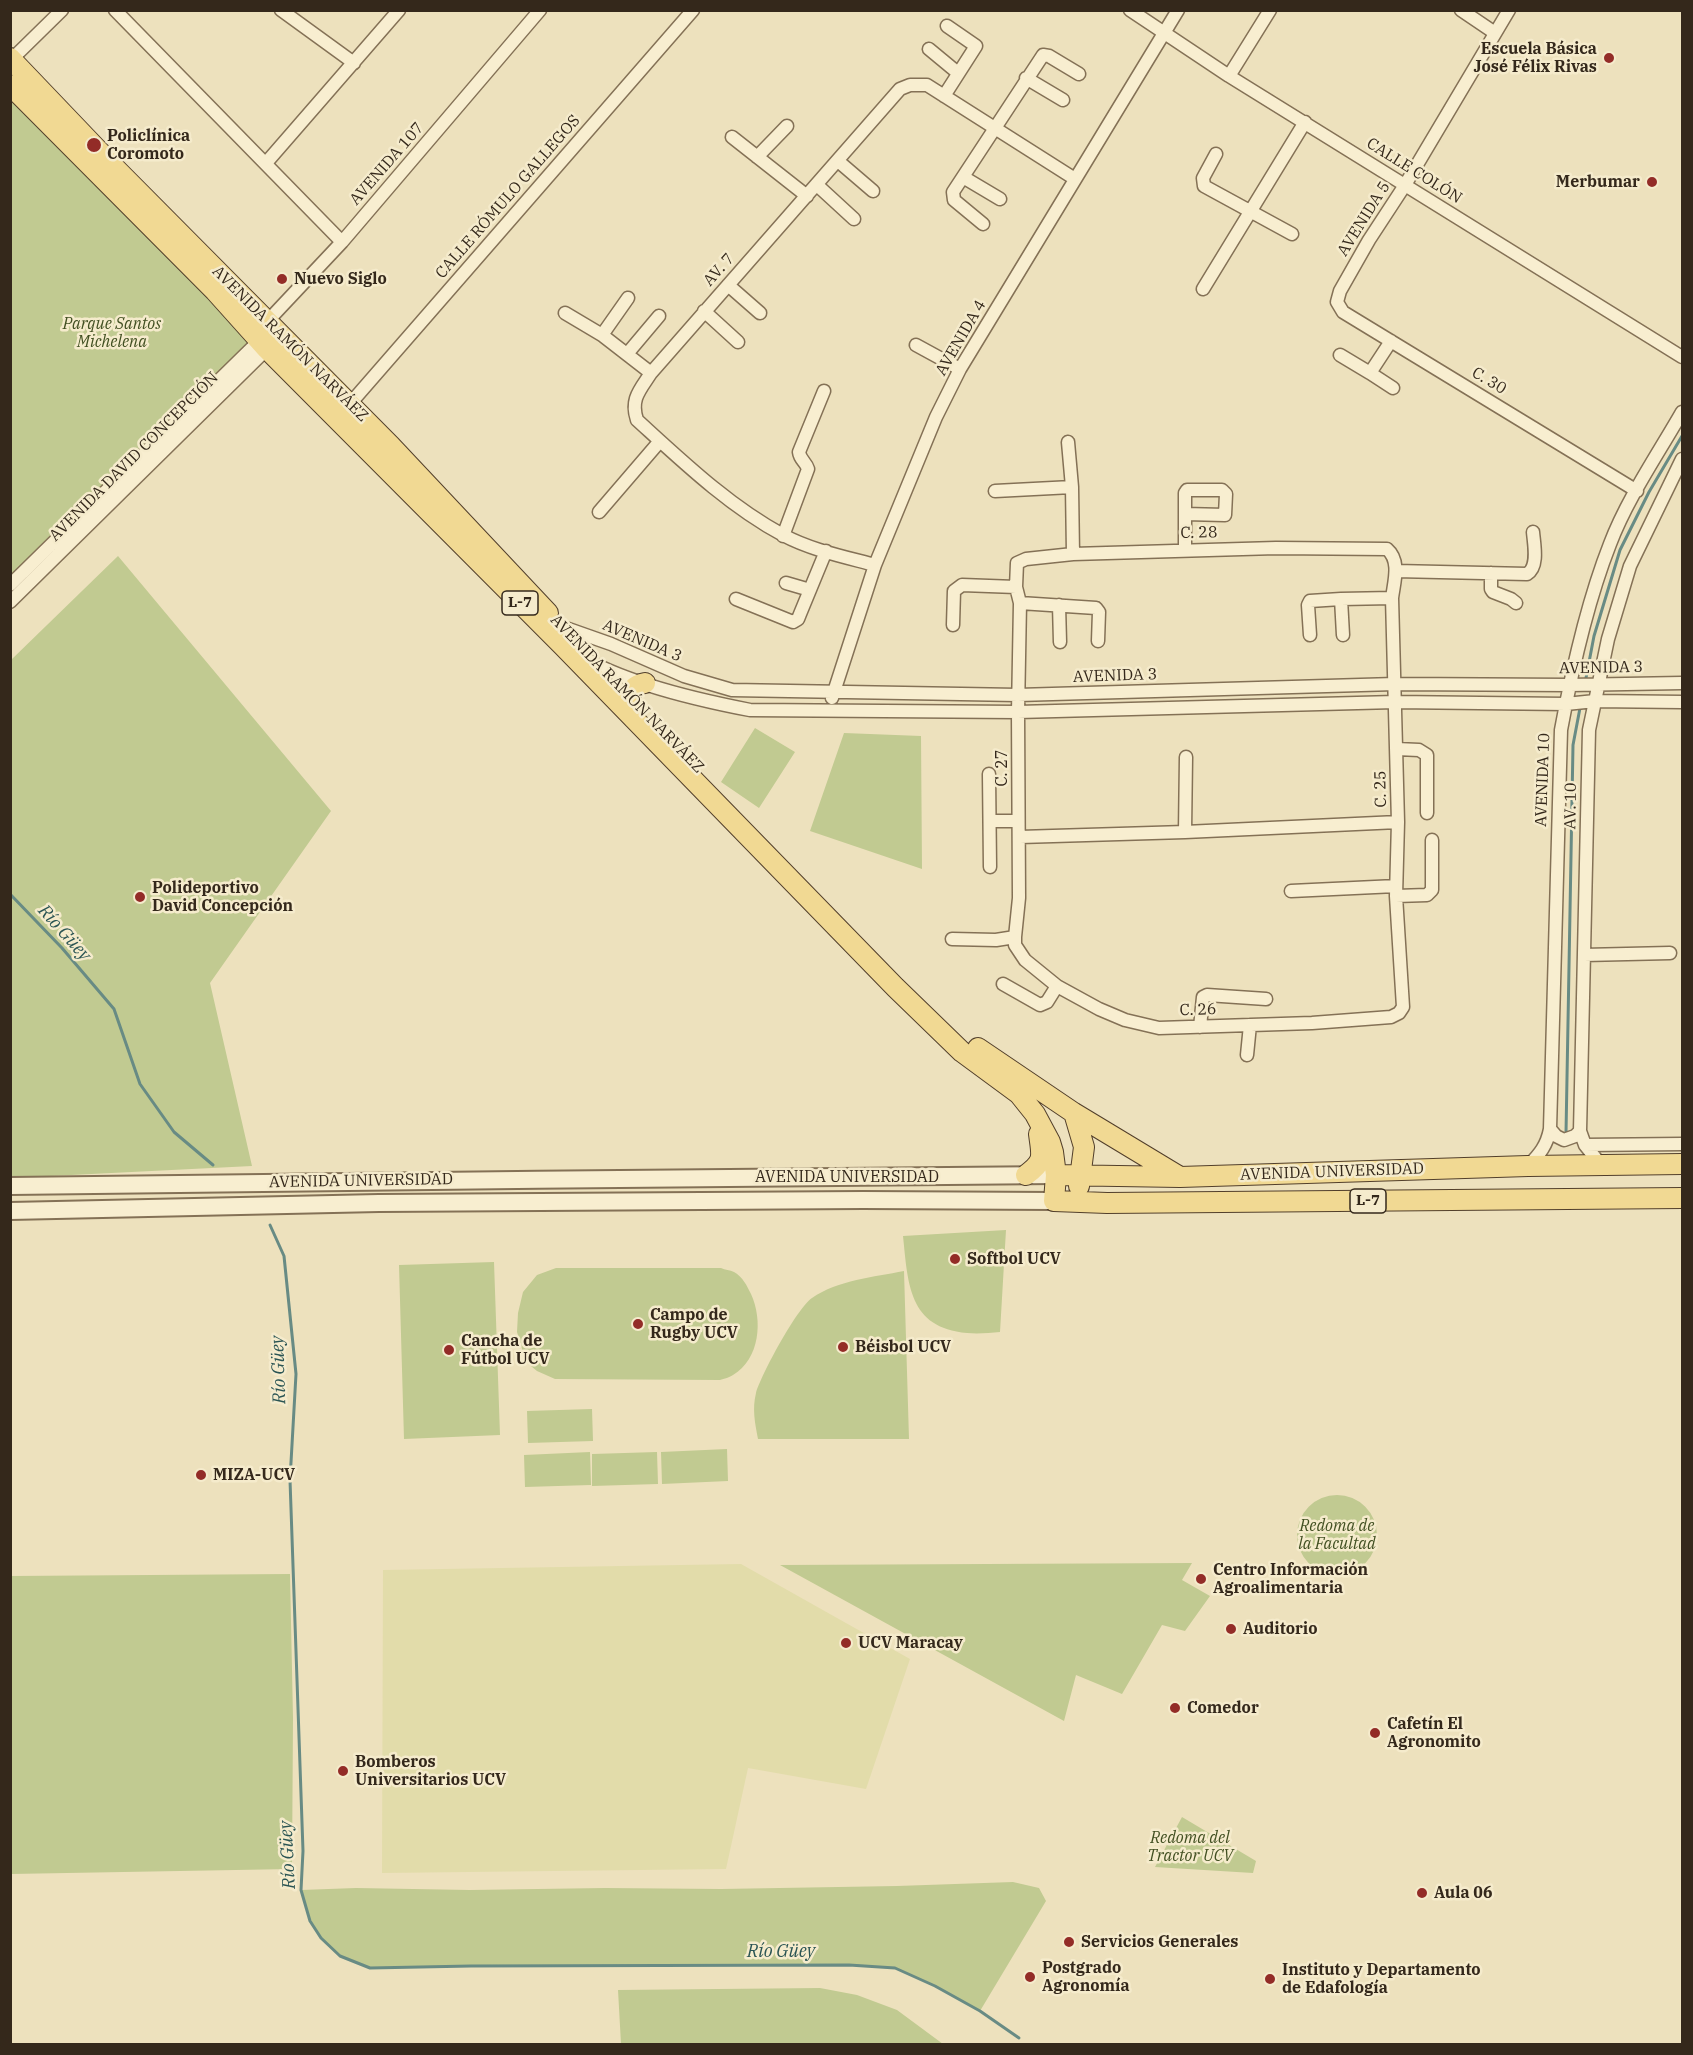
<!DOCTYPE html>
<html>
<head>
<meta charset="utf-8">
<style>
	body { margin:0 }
	#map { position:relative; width:1693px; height:2055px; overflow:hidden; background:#ede1bd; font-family:"IBM Plex Serif",serif }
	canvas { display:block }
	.frame { position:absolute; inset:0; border:12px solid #34281b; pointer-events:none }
</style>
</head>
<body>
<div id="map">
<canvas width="1693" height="2055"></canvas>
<div class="frame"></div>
</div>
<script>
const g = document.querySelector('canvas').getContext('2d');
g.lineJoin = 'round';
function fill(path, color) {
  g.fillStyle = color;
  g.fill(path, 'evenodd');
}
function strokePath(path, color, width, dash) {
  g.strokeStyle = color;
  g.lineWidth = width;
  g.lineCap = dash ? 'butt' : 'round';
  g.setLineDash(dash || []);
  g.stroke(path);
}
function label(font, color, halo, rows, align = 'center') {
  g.font = font + ' "IBM Plex Serif",serif';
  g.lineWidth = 5;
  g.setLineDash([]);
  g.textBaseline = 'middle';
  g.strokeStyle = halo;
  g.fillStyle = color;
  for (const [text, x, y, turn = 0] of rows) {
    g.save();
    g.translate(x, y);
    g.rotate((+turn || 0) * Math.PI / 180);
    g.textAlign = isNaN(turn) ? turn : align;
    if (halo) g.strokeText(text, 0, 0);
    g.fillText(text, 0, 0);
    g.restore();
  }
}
fill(new Path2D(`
	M741 1564 910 1659 866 1789 748 1768 726 1869 382 1873 383 1570Z`), '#e2dcaa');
fill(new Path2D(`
	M11 89 257 334 11 576Z
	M118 556 331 811 210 983 252 1166 11 1178V660Z
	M755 728 795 752 759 808 721 782Z
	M844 733 921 736 922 869 810 831Z
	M1006 1230 1000 1332C989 1333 978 1334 967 1333 908 1328 908 1283 903 1236Z
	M494 1262 500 1435 404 1439 399 1265Z
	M556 1268H721C725 1270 730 1270 734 1272 743 1277 747 1286 751 1294 763 1320 760 1359 733 1375 730 1377 724 1379 720 1380L555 1379 537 1371 526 1362 517 1332 518 1313 523 1292 537 1275Z
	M904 1271 909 1439H758C755 1423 752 1409 756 1393 761 1375 797 1308 812 1298 838 1280 874 1277 904 1271Z
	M592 1409 593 1441 528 1443 527 1411Z
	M727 1449 728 1481 662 1484 661 1452Z
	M590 1452 591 1485 525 1487 524 1455Z
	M657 1452 658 1484 592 1486V1454Z
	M1297 1535a40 40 0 1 1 80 0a40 40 0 1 1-80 0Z
	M1192 1563 1182 1580 1210 1596 1185 1631 1162 1625 1122 1694 1076 1675 1064 1721 780 1565Z
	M290 1574 293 1718 292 1869 11 1874V1576Z
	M1182 1817 1256 1861 1253 1873 1155 1867Z
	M1013 1882 1039 1888 1046 1901 980 2011 935 1986 895 1968 849 1965 471 1966 370 1968 340 1956 321 1938 310 1921 301 1890 356 1888 470 1890 605 1888 721 1889 897 1886Z
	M820 1988 857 1995 897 2010 943 2044H621L618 1990Z`), '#c1ca91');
strokePath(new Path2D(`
	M1586 678 1594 636 1620 550 1649 492 1682 436
	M10 894 62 948 114 1009 140 1084 174 1132 213 1165
	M1566 1133 1573 745 1580 708
	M270 1225 284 1256 296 1374 290 1480 303 1851 301 1890 310 1921 321 1938 340 1956 370 1968 471 1966 849 1965 895 1968 935 1986 980 2011 1019 2038`), '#688b84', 3);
const minor = new Path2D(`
	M115 10 342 242
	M281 10 354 63
	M1130 10 1229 76 1682 357
	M1461 10 1495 33
	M1509 10 1405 185 1369 240 1340 291 1337 302 1343 312 1637 491
	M929 49 958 73
	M12 59 62 10
	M1229 76 1270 10
	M1026 78 1063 100
	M944 96 976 46 947 26
	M732 137 807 196
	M1216 154 1203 178 1204 186 1292 234
	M757 157 787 126
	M838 161 873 191
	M266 163 399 10
	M963 177 1000 199
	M817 185 854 219
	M983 224 954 200 953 192 1043 55 1049 56 1079 74
	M728 285 760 313
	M1203 289 1305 122
	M704 311 738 342
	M565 313 602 335 651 373
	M264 325 342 242 540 10
	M602 335 628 298
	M916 345 960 369
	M627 354 659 316
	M1340 355 1370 373 1391 341
	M1370 373 1393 388
	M349 405 693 10
	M1068 442 1072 487 1073 554
	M995 491 1072 487
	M599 512 660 441
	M1185 514 1225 515 1226 494 1222 490H1187L1185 493V549
	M783 536 808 469C806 462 800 460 799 452L824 391
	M1276 548 1387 549C1401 561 1394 582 1392 598L1398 822 1396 896 1403 1007 1399 1013 1391 1017 1312 1023 1159 1028 1125 1020 1099 1009 1057 986 1025 960 1015 945V937L1019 898 1018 712 1020 603 1016 587 1017 563 1026 559 1073 554Z
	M875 565C845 557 811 550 783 535 729 506 682 461 637 420 630 399 640 390 651 373L900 89 910 85H927L1075 179
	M1396 571 1527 574C1539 567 1534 544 1533 532
	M1491 573V589L1493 592 1511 599 1516 603
	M786 583 810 590
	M10 585 262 338
	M736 599 793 622 798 619 800 614 826 551
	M1341 599 1343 635
	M10 602 270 346
	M1020 603 1096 608 1099 612 1098 641
	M1059 605 1060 642
	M953 625 954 591 962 585 1016 587
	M560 626 611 644 684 676 732 690 1018 695 1395 684 1570 685 1682 683
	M1310 635 1308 605 1310 601 1341 599 1392 598
	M580 656C625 683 698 700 750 710L1018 712 1395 702 1566 704 1595 701 1682 702
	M832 698 875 565 936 417 960 369 1178 10
	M1397 749 1419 750 1427 755V813
	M989 774 990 867
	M990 821H1018
	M1185 832 1186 757
	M1020 837 1185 832 1398 822
	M1291 891 1396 886
	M1396 896 1427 895 1432 890V840
	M952 939 996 940 1015 937
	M1584 955 1670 953
	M1003 984 1040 1005 1047 1002 1057 986
	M1200 1027 1203 997 1207 995 1266 999
	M1247 1055 1250 1025
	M1550 1129 1556 1136 1564 1140 1575 1136 1580 1131
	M1585 1145 1682 1144
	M1601 1165 1585 1145 1580 1131 1589 730 1608 639 1630 566 1682 459
	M1528 1166C1540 1154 1547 1145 1550 1129L1561 730C1572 670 1588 600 1610 544 1627 499 1658 454 1682 412`);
const tertiary = new Path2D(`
	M10 1186C359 1181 707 1178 1056 1175
	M10 1211 379 1203 863 1200 1054 1201`);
const primary = new Path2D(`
	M10 58 116 169 391 446 548 613
	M10 85 215 291 267 349 563 646 895 987 962 1052 1019 1094 1035 1114 1050 1142 1053 1152 1056 1175 1054 1201 1107 1203 1682 1198
	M631 701C630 690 634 685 645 683
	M978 1048 1074 1113 1180 1177
	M1074 1113 1084 1147 1079 1186
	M1026 1175C1045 1161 1042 1157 1039 1134
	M1056 1175 1180 1177 1528 1166 1682 1164`);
strokePath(minor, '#847156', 15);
strokePath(tertiary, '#847156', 20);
strokePath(primary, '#523f2b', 22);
strokePath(minor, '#f8eed0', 12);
strokePath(tertiary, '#f8eed0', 16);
strokePath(primary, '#f1d993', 20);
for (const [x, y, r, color] of [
	[1609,58,6,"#932c27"],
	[94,145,8,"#932c27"],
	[1652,182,6,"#932c27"],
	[282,279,6,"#932c27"],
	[140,897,6,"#932c27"],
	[955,1259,6,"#932c27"],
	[638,1324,6,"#932c27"],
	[843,1347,6,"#932c27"],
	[449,1350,6,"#932c27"],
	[201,1475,6,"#932c27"],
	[1201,1579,6,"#932c27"],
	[1231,1629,6,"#932c27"],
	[846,1643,6,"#932c27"],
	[1175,1708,6,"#932c27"],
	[1375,1733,6,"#932c27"],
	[343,1771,6,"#932c27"],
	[1422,1893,6,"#932c27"],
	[1069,1942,6,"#932c27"],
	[1030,1977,6,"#932c27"],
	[1270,1979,6,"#932c27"]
]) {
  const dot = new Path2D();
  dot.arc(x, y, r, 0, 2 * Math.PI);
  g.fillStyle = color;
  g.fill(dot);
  strokePath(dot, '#f5ebcc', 2);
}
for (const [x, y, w] of [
	[520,603,36],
	[1368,1201,36]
]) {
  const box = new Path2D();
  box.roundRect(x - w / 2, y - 12, w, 24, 4.5);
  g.fillStyle = '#f5ebcc';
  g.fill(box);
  strokePath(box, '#34281b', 1.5);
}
label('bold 15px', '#34281b', null, [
	["L-7",520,603],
	["L-7",1368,1201]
]);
label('bold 16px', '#34281b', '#f5ebcc', [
	["Escuela Básica",1597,49,"right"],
	["José Félix Rivas",1597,67,"right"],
	["Policlínica",107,136],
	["Coromoto",107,154],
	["Merbumar",1640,182,"right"],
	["Nuevo Siglo",294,279],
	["Polideportivo",152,888],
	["David Concepción",152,906],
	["Softbol UCV",967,1259],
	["Campo de",650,1315],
	["Rugby UCV",650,1333],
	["Cancha de",461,1341],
	["Fútbol UCV",461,1359],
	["Béisbol UCV",855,1347],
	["MIZA-UCV",213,1475],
	["Centro Información",1213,1570],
	["Agroalimentaria",1213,1588],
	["Auditorio",1243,1629],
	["UCV Maracay",858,1643],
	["Comedor",1187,1708],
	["Cafetín El",1387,1724],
	["Agronomito",1387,1742],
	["Bomberos",355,1762],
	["Universitarios UCV",355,1780],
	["Aula 06",1434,1893],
	["Servicios Generales",1081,1942],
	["Postgrado",1042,1968],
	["Agronomía",1042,1986],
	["Instituto y Departamento",1282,1970],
	["de Edafología",1282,1988]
], 'left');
label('16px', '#34281b', '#f5ebcc', [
	["AVENIDA 107",387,164,-49],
	["CALLE COLÓN",1414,171,32],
	["CALLE RÓMULO GALLEGOS",508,197,-49],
	["AVENIDA 5",1364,219,-58],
	["AV. 7",719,270,-48],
	["AVENIDA 4",961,338,-60],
	["AVENIDA RAMÓN NARVÁEZ",290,344,45],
	["C. 30",1489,381,31],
	["AVENIDA DAVID CONCEPCIÓN",134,457,-45],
	["C. 28",1199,533,-1],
	["AVENIDA 3",642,641,23],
	["AVENIDA 3",1601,668,-1],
	["AVENIDA 3",1115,676,-2],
	["AVENIDA RAMÓN NARVÁEZ",627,694,46],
	["C. 27",1002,768,-90],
	["AVENIDA 10",1543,780,-88],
	["C. 25",1381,789,-91],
	["AV. 10",1571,806,-89],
	["C. 26",1198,1010,-2],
	["AVENIDA UNIVERSIDAD",1332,1172,-2],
	["AVENIDA UNIVERSIDAD",847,1177],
	["AVENIDA UNIVERSIDAD",361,1181,-1]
]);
label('italic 16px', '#425022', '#f5ebcc', [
	["Parque Santos",112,324],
	["Michelena",112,342],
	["Redoma de",1337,1526],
	["la Facultad",1337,1544],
	["Redoma del",1190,1838],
	["Tractor UCV",1190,1856]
]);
label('italic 18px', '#2a5453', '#f5ebcc', [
	["Río Güey",64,933,48],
	["Río Güey",279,1370,-92],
	["Río Güey",288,1855,-93],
	["Río Güey",781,1952]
]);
</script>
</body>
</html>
